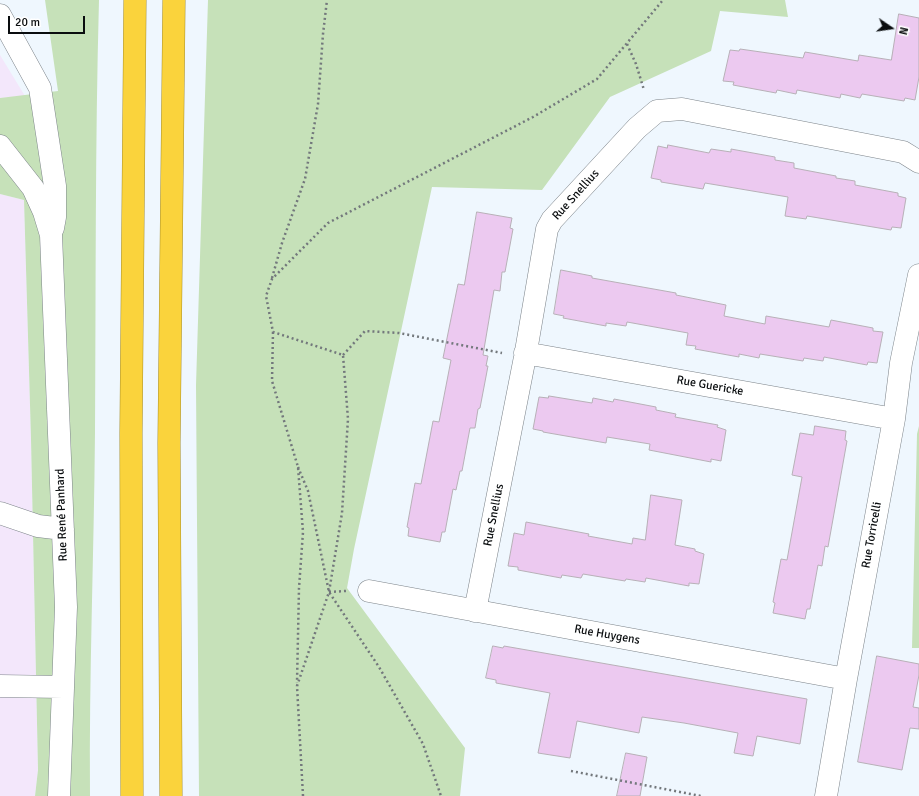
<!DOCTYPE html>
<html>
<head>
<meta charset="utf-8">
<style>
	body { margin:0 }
	#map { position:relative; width:919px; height:796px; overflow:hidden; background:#eff7fe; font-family:Signika,sans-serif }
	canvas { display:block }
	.north { position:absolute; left:871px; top:8px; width:40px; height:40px; -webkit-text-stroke:3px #fff; paint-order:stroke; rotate:103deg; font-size:11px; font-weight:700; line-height:16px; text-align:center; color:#0a0d0f }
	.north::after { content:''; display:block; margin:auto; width:14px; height:18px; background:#0a0d0f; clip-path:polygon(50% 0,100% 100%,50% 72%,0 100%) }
	.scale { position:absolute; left:8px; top:16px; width:77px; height:18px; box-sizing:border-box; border:2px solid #0a0d0f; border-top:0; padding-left:5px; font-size:12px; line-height:14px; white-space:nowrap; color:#0a0d0f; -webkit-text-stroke:3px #fff; paint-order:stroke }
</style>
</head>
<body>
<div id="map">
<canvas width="919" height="796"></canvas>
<div class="north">N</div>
<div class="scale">20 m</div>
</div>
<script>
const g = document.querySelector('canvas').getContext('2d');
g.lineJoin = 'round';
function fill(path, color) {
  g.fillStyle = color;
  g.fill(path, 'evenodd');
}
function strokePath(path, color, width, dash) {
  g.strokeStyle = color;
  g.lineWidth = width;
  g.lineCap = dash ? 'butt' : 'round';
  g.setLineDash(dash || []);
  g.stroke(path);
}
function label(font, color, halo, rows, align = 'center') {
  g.font = font + ' Signika,sans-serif';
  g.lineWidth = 3;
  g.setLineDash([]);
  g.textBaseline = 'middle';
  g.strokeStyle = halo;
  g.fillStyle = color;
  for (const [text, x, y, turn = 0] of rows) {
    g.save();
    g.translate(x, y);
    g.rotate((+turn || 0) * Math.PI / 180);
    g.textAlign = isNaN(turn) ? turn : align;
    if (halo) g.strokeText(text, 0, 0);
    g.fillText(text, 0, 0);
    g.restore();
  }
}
fill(new Path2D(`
	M0 55 25 96 0 98Z
	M0 194 24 200 31 439 38 770 35 796H0Z`), '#f3e7fb');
fill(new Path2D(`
	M45 0H99C95 144 96 288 95 432 94 553 89 675 90 796H35L38 770 31 439 24 200 0 194V98L58 91Z
	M208 0H785L788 17 720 11 711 51 610 97 542 190 432 187 354 549 347 588 465 748 460 796H199L196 385Z
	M919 426V648H912L917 434Z`), '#c6e1b9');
const building = new Path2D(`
	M899 14 919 18V77L915 100 905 98 904 101 862 94 860 98 841 94 840 98 797 90 796 94 777 90 776 93 733 85 734 82 723 81 730 50 739 51 740 49 803 58 805 52 858 61 859 55 891 60Z
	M668 145 709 153 711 149 731 152V149L775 157V160L794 163V168L836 176V178L855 181V185L898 193V196L906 198 901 228 892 227 891 230 807 216 806 219 785 216 788 197 705 183 703 189 661 182V180L651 178 658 146 667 148Z
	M477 212 512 218 510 228 513 229 505 272H502L500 291 494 290 483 355 488 356 486 366H488L480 408 478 409 475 428H470L462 471H460L456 490 453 489 445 532H442L440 542 408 536 409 528 407 527 415 483 421 484 433 421 439 422 451 360 443 358 458 284 464 285Z
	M561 270 592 276V278L676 293V295L726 305 724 316 765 324 766 316 829 327 831 320 873 328V331L883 332 877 363 868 362 867 365 824 357 823 361 804 358 803 361 760 354 759 358 739 354V357L695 349 696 346 686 345 688 333 627 322 626 326 606 323V326L563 318 564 316 554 314Z
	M549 396 592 403 593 398 613 402 614 399 656 407V410L676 414 675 417 718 425 717 427 726 430 721 461 711 459V462L649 450 650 444 607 437 606 443 543 432V431L533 429 539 397 548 398Z
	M815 426 846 431 845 440 847 441 828 547 825 546 822 566 818 565 810 609H807L805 619 773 613 775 603 773 602 781 559 787 560 802 477 792 475 800 433 813 435Z
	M651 495 682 500 675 545 695 549V551L704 554 699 584 689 583V586L646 578 645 582 626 579 625 581 583 574 581 578 562 575 561 578 518 570V567L508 566 514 533 524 535 526 522 589 534 588 536 632 544 633 538 645 540Z
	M493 646 503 648 504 646 807 699 800 744 757 736 753 756 734 753 738 733 684 723 642 717 639 733 577 721 570 758 538 753 550 693 496 683V680L486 678Z
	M877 656 919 664V675L913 707 919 708V729L910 728 902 770 858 762Z
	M626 753 647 757 640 796H617Z`);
fill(building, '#ecc9f0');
strokePath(building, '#b7b0b7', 1);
const minor = new Path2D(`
	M0 15 40 88 55 186V217L53 228
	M0 146 33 188 44 212 51 235 66 607 59 796
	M525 353 894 419
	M0 513 38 526 63 529
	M369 591 846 679
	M475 611 525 357 547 229 552 220 637 128 657 111 682 109 903 152 919 162
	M0 686 63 687
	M826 796 846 679 894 419 901 363 919 275`);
const highway = new Path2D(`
	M132 796 131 433 135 0
	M171 796 169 443 174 0`);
strokePath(minor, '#7d848a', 23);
strokePath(highway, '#a68e2c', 23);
strokePath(new Path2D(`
	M627 44 636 64 644 90
	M272 278 282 243 305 179 318 104 323 34 327 0
	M273 332 272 381 298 467 303 532 299 588 297 683
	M343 355 365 331 399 333 502 353
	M298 467 308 491 329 592 379 667 423 744 441 796
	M329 592 346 591
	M571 771 701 796
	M303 796 297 686 329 592 342 513 348 419 343 355 273 332 266 296 272 279 328 223 533 117 597 79 663 0`), '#73787c', 2.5, [2, 3]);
strokePath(minor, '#fff', 22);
strokePath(highway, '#fad33c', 22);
label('12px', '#0a0d0f', '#fff', [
	["Rue Snellius",576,195,-48],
	["Rue Guericke",710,386,10],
	["Rue René Panhard",62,515,-92],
	["Rue Snellius",494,515,-79],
	["Rue Torricelli",872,535,-80],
	["Rue Huygens",607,635,10]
]);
</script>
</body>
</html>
